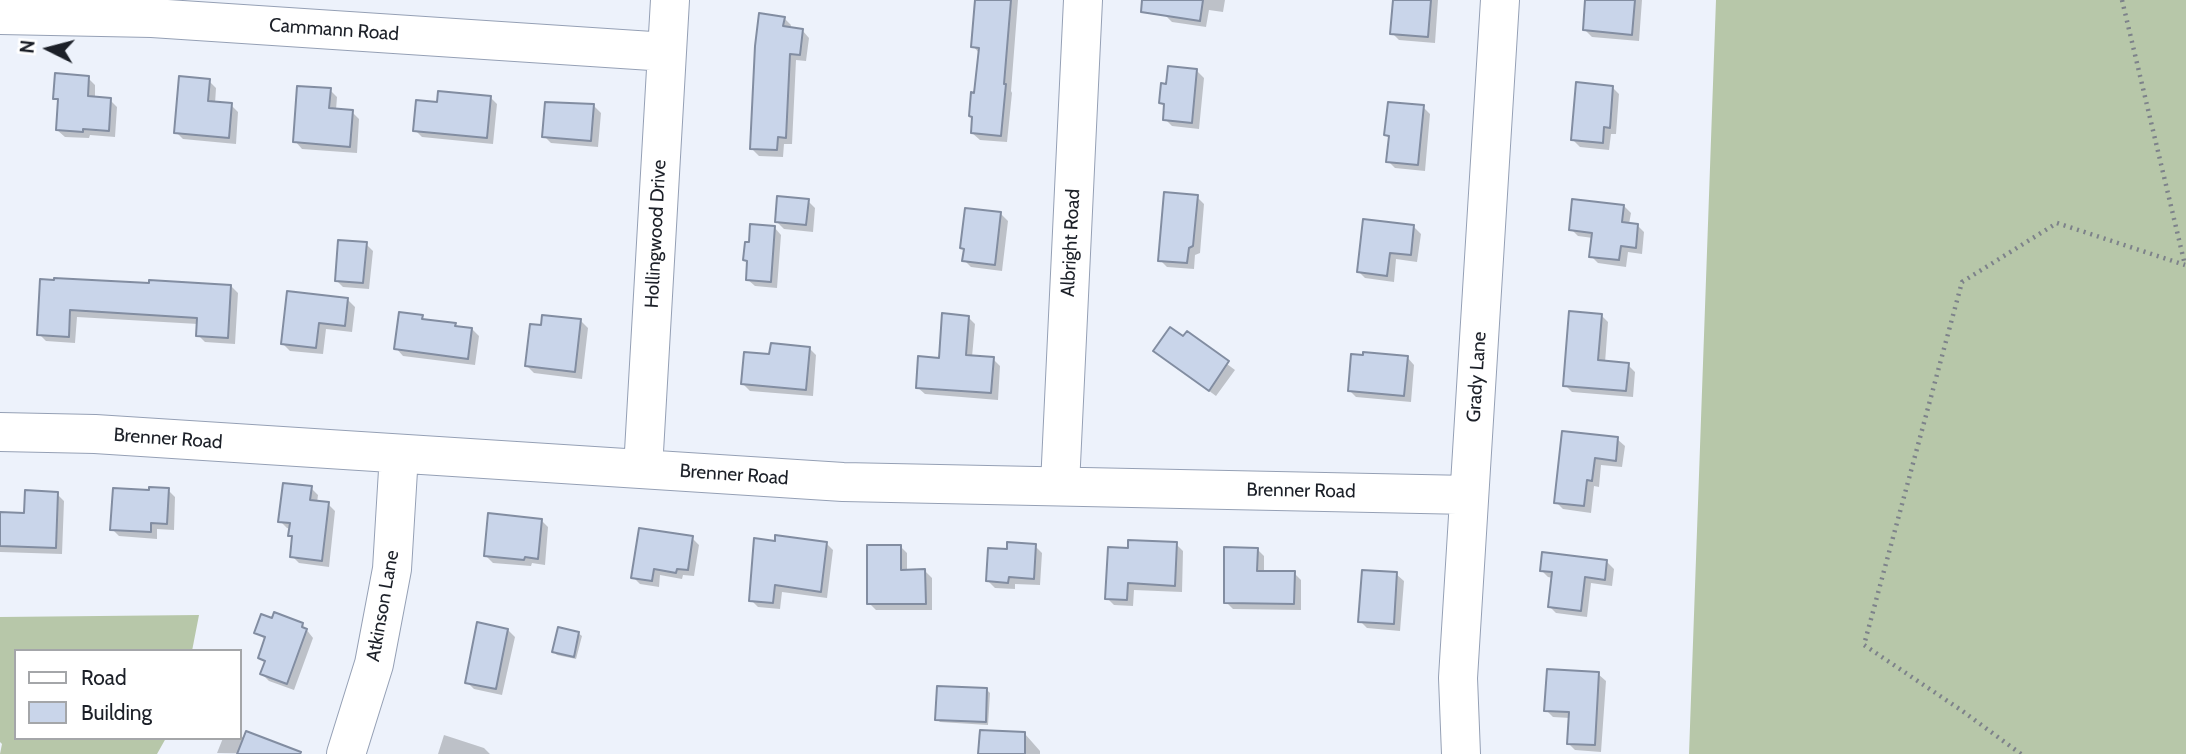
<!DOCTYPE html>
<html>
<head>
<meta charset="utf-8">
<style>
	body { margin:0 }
	#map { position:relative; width:2186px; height:754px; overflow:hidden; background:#edf2fb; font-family:Cabin,sans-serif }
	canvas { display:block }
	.legend { position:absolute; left:14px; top:649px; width:228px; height:91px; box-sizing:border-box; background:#fff; border:2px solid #a4a6a9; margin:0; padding:9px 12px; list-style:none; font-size:21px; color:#1c2028 }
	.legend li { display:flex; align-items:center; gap:14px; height:35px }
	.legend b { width:35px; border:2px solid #a4a6a9 }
	.north { position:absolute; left:14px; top:14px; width:70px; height:70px; -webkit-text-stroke:5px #fff; paint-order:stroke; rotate:276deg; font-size:19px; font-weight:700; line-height:28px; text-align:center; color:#1c2028 }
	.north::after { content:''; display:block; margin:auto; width:24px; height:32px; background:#1c2028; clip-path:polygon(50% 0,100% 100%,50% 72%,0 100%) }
</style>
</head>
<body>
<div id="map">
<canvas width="2186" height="754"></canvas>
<ul class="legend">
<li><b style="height:9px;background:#fff"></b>Road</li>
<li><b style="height:19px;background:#c9d5ea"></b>Building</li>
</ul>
<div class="north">N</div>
</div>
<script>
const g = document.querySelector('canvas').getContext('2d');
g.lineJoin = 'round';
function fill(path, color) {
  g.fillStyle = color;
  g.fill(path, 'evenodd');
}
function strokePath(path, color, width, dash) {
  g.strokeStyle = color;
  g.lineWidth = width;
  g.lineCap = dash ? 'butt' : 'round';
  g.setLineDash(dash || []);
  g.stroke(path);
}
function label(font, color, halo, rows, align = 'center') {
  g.font = font + ' Cabin,sans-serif';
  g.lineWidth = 5;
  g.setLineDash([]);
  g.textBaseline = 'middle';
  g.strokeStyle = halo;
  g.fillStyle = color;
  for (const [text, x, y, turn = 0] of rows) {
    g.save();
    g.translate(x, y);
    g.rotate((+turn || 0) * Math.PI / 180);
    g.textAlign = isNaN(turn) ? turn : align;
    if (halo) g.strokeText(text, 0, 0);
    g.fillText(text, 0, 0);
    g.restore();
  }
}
fill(new Path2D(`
	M1716 0H2186V754H1689Z
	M199 615 192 651H16V738H166L157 754H0L2 744 0 742V617Z`), '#b7c7a9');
fill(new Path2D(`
	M976 0H1018L1011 91 1012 93 1007 142 980 140 972 133 980 54 973 46Z
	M1167 0H1225L1223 12 1209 10 1206 27 1172 22 1165 15Z
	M1395 0H1438L1435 43 1399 40 1392 33Z
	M1587 0H1642L1639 41 1592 37 1585 30Z
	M784 18 791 25 790 29 802 30 809 38 806 61 796 60 792 144H784L783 157 759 156 752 149Z
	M1197 71 1204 78 1199 129 1172 126 1165 119 1166 108 1161 103 1168 86Z
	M88 78 95 85V98L110 100 117 107 115 137 90 135 89 138 65 137 57 130 60 102 55 98Z
	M209 81 216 88 215 104 231 105 238 112 236 144 183 139 176 132Z
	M1612 87 1619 94 1616 134H1611L1609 150 1580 147 1573 140Z
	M330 90 337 97 336 110 352 112 359 119 357 153 302 149 295 141Z
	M490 97 497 104 493 144 422 137 415 130Z
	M594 106 601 113 598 147 551 143 544 136Z
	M1423 107 1430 114 1425 171 1395 168 1388 161 1390 139 1386 135Z
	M1197 197 1204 204 1200 253 1195 255 1194 269 1167 267 1160 260Z
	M808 201 815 208 813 232 784 229 777 222Z
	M1624 206 1631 213 1629 224 1637 225 1644 232 1642 254 1628 252 1626 267 1598 263 1591 256 1593 238 1578 236 1571 229Z
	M1001 214 1008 221 1002 271 971 267 964 260 965 251 962 248Z
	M774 227 781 235 777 288 755 286 747 279 749 263 745 260Z
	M1414 227 1421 234 1417 262 1396 259 1394 282 1365 278 1358 271Z
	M366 244 373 251 369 289 343 287 336 280Z
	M42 281 231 286 238 293 235 344 205 342 198 335V324L77 317 75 343 46 341 39 334Z
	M348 300 355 307 352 332 326 329 323 354 290 351 283 344Z
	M1601 315 1608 322 1605 363 1628 365 1635 372 1633 397 1572 392 1565 385Z
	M422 317 426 321 455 324 458 328 472 329 479 336 475 365 403 356 396 348Z
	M968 317 975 324 972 357 993 359 1000 366 998 400 925 394 917 387 940 360Z
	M581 321 588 328 582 379 534 373 527 366Z
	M1187 334 1235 370 1216 396 1155 351 1184 338Z
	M809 348 816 355 813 396 750 391 743 384 771 356Z
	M1407 357 1414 365 1411 402 1356 397 1349 390Z
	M1564 433 1617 439 1625 446 1622 467 1601 465 1599 487 1594 486 1591 513 1563 509 1556 502Z
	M311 488 318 495 317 503 328 504 335 511 329 567 299 563 292 556 294 539 290 535 291 529 287 528 280 521Z
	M168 490 175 497 174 530 157 529V539L119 536 112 529 150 492Z
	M57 494 64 501 62 554 0 552V514L26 515Z
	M541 520 548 527 545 565 532 563 531 566 493 563 486 556Z
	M692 538 699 545 694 576 683 575 682 579 660 575 659 587 640 584 633 577Z
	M826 543 833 550 827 598 782 592 780 609 758 607 751 600Z
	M1176 544 1183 551 1182 592 1134 590 1133 606 1114 605 1107 598 1130 550Z
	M900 546 907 553V571H925L932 578V610H876L869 603Z
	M1035 546 1042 553 1040 585 1015 584V589L995 588 988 581 1008 551Z
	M1257 549 1264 556V572L1294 573 1301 580V610L1233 609 1226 602Z
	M1607 562 1614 569 1612 586 1591 583 1587 617 1556 613 1549 606 1553 578 1548 577 1541 570Z
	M1396 574 1404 581 1400 631 1367 628 1360 621Z
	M302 624 313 638 294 690 269 681 262 674 266 664 260 658 266 640 256 632Z
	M508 630 515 637 502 695 474 689 467 682Z
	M578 633 582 636 576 659 557 655 554 652Z
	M1598 674 1606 681 1601 752 1575 750 1568 743 1570 718 1553 717 1546 710Z
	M987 690 990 693 988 725 940 722 937 719Z
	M979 732 1025 734 1040 751V754H978Z
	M444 735 484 748 490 754H438Z
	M240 736 245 738 278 754 217 753 223 738H240Z`), '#0003');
const building = new Path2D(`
	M975 0H1011L1004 84H1006L1001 136 971 133 972 117 969 116 971 92 974 93 979 48 971 47Z
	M1142 0H1203L1200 21 1141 12Z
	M1393 0H1431L1428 37 1390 34Z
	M1585 0H1635L1632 35 1583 30Z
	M759 13 785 17 783 26 803 29 800 55 790 54 786 138 778 137 777 150 750 149 755 46Z
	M1168 66 1197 69 1192 123 1163 120 1164 104 1159 103 1161 83 1166 84Z
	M55 73 89 76 88 96 111 98 109 131 83 129V132L56 130 58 99H53Z
	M179 76 210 79 208 101 232 103 229 138 174 133Z
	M1576 82 1613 86 1610 128 1604 127 1603 143 1571 140Z
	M297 86 331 88 329 108 353 110 350 147 293 142Z
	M438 91 491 96 487 138 413 131 416 100 437 102Z
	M545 102 594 104 591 141 542 137Z
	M1388 102 1424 105 1418 165 1386 162 1389 136 1384 135Z
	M1164 192 1198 195 1193 246 1189 248 1187 263 1158 261Z
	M777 196 809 199 806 225 775 222Z
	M1572 199 1624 205 1622 222 1638 224 1636 248 1621 246 1619 260 1589 257 1592 233 1569 230Z
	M965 208 1001 212 995 265 962 261 964 249 960 248Z
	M1363 219 1414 225 1411 255 1390 253 1387 276 1357 272Z
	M750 224 775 226 771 282 746 280 747 261 743 260 745 242H749Z
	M338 240 367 242 363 283 335 281Z
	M54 278 149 283V280L231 285 228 338 196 336 197 318 70 310 69 337 37 335 40 279 54 280Z
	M287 291 348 298 345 326 319 323 316 348 281 344Z
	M1569 311 1602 314 1598 360 1629 363 1626 391 1563 386Z
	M399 312 423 315 422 319 456 323 455 326 472 328 468 359 394 349Z
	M942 313 969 316 966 355 994 357 991 393 916 388 918 356 939 358Z
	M542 315 581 319 575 372 525 366 530 324 541 325Z
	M1170 327 1183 336 1187 331 1229 361 1209 391 1153 351Z
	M771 343 810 347 806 390 741 384 744 352 769 354Z
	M1363 352 1408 356 1404 396 1348 391 1351 354 1363 355Z
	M1562 431 1618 437 1616 461 1595 458 1592 481 1587 480 1584 506 1554 503Z
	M283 483 312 486 310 500 329 502 322 561 290 557 292 536H288L290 523 278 522Z
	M149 487 169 488 167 524 151 523V532L110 530 113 488 149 490Z
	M25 490 58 492 56 548 0 546V512L24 513Z
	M488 513 542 519 538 559 525 557 524 560 484 556Z
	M639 528 693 536 688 570 677 569 676 573 654 569 652 581 631 578Z
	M775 535 827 542 821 592 775 585 773 603 749 601 754 538 775 541Z
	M1128 540 1177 542 1175 586 1128 583 1127 600 1105 599 1108 547 1128 548Z
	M1007 542 1036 544 1034 579 1009 577 1008 583 986 581 988 548 1007 549Z
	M867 545H901V570L925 569 926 604H867Z
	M1224 547 1258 548 1257 571H1295L1294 604 1224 603Z
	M1542 552 1607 560 1605 580 1585 577 1581 611 1548 607 1552 572 1540 571Z
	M1362 570 1397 572 1394 624 1358 622Z
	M274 612 303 623 302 627 307 629 287 684 260 674 265 661 258 658 265 637 254 633 261 614 272 618Z
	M477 622 508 629 496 689 465 683Z
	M558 627 579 632 574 657 552 652Z
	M1547 669 1599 672 1595 745 1567 744 1569 712 1544 711Z
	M937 686 987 688 986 722 935 720Z
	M980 730 1025 732V754H978Z
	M246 731 301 752 300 754H237Z`);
fill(building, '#c9d5ea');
strokePath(building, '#828da1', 2);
const minor = new Path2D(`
	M0 15 152 18 667 52
	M0 432 95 434 843 482 1469 495
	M643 469 670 0
	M1060 485 1083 0
	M346 754 374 664 392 569 399 454
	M1461 754 1458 678 1500 0`);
strokePath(minor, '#95a0b5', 40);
strokePath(new Path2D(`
	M2122 0 2185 265
	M2021 754 1961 710 1864 645 1962 282 2057 223 2185 265`), '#7d828a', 4.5, [2, 5]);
strokePath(minor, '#fff', 38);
label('19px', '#1c2028', '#fff', [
	["Cammann Road",334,30,4],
	["Hollingwood Drive",656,234,-87],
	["Albright Road",1071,243,-87],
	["Grady Lane",1477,377,-86],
	["Brenner Road",168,439,4],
	["Brenner Road",734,475,4],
	["Brenner Road",1301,491,1],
	["Atkinson Lane",383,606,-80]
]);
</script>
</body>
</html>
